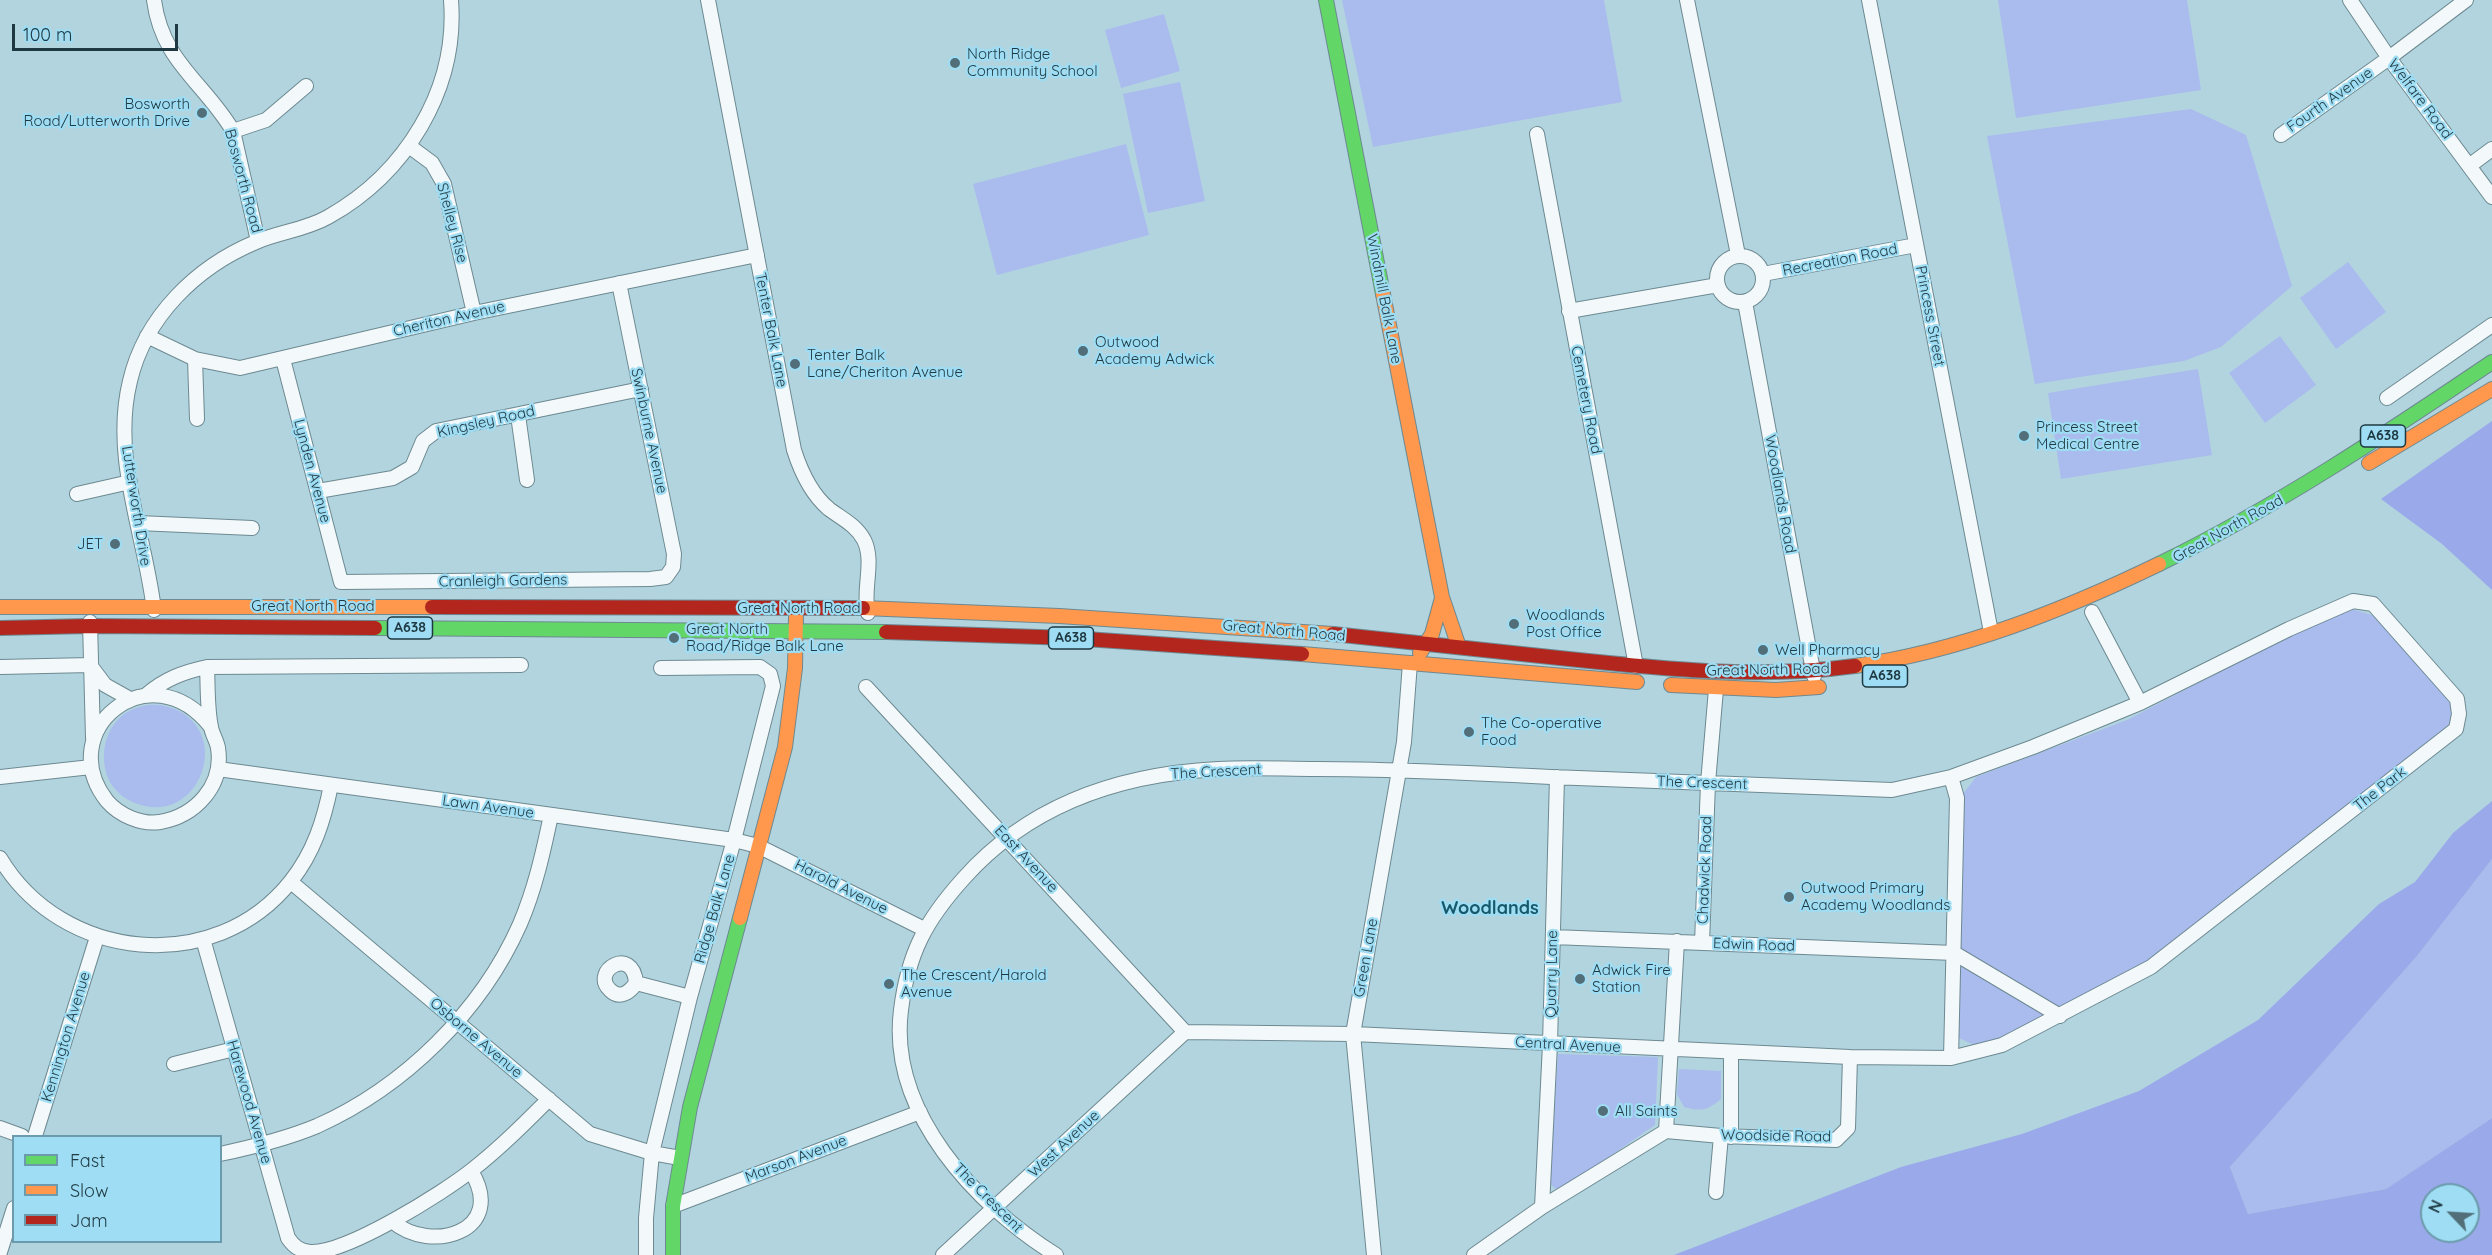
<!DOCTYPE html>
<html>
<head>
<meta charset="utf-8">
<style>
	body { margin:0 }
	#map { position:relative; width:2492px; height:1255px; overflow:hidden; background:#b2d4df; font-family:Quicksand,sans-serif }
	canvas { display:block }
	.legend { position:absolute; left:12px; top:1135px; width:210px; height:108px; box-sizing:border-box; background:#9eddf3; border:2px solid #6b9bac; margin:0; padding:8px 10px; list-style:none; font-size:18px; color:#1f3942 }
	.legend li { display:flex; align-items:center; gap:12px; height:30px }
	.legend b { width:30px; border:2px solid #6b9bac }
	.north { position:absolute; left:2420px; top:1183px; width:60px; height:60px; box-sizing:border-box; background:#9eddf3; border:2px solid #6b9bac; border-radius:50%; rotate:295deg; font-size:16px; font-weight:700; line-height:24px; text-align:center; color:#1f3942 }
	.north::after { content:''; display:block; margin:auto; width:21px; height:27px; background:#526f79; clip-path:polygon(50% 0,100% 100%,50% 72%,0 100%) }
	.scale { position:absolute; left:12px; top:24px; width:166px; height:27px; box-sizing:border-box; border:3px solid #1f3942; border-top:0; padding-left:8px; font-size:18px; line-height:21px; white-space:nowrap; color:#1f3942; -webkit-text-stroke:4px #9eddf3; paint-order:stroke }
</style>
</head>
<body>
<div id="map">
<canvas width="2492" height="1255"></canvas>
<ul class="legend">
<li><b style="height:8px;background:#63d668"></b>Fast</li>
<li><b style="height:8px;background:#ff974d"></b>Slow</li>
<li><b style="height:8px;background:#b3261e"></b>Jam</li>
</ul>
<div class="north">N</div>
<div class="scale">100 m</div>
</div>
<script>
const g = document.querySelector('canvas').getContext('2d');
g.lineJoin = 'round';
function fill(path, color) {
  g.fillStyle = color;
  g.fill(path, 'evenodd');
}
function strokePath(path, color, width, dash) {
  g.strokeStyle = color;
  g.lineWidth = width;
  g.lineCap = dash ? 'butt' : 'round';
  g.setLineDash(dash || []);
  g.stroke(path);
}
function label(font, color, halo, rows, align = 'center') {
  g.font = font + ' Quicksand,sans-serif';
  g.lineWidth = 4.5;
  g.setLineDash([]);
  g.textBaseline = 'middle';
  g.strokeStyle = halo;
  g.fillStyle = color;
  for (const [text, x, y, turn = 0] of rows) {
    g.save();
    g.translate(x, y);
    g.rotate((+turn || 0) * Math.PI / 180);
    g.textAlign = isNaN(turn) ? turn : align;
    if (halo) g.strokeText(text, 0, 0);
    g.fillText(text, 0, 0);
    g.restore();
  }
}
fill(new Path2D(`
	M1342 0H1604L1622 102 1373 147Z
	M1998 0H2187L2201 90 2016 118Z
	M1164 14 1180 71 1121 88 1105 30Z
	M1180 82 1205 201 1148 213 1123 94Z
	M2191 109 2246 135 2292 286 2221 347 2184 361 2035 384 1987 136Z
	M1126 144 1149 235 997 275 973 184Z
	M2348 262 2386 312 2336 349 2300 298Z
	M2280 336 2316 385 2265 423 2229 373Z
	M2198 369 2212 455 2061 479 2048 393Z
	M2352 609 2381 618 2452 705 2449 729 2149 960 2068 1007 2003 1038 1974 1045 1957 1037 1963 794 1976 777 2127 720 2283 639Z
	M161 705C167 707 174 708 179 711 232 739 197 825 138 804 125 800 114 791 108 778 97 749 109 713 143 706 149 704 156 705 161 705Z
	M2492 859V1118L2386 1189 2248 1214 2230 1167 2417 956Z
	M1558 1054 1658 1057 1655 1125 1570 1184 1556 1189 1549 1183Z
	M1679 1069 1721 1071V1099C1708 1110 1701 1112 1684 1107L1677 1094Z`), '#abe');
fill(new Path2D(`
	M2492 421V590L2442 544 2381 499Z
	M2492 801V859L2417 956 2230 1167 2248 1214 2386 1189 2492 1118V1255H1674L1901 1167 2022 1134 2139 1091 2258 1020 2379 904 2415 882 2453 833ZM2432 1195H2468V1231H2432Z`), '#9aa9e9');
const street = new Path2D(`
	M154 0C162 62 204 82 233 131L258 241
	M708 0 794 450C801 472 811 494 829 509 841 518 856 525 864 540 875 562 862 590 868 613
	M1687 0 1738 255
	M1869 0 1991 632
	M2350 0 2389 58 2492 197
	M233 131 266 120 306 86
	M1537 134 1636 666
	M2281 135 2389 58 2466 0
	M409 146 432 163 444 184 474 313
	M2469 166 2492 149
	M1717 279a23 23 0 1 1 46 0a23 23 0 1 1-46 0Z
	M1763 274 1916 245
	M1745 302 1814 676
	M1569 311 1718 285
	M147 336 195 359 240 368 474 313 757 255
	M195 359 197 419
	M283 359 341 582 650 579 666 577 673 567 674 554 619 283
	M2387 398 2492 325
	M518 415 527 480
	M318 491 393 478 412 467 423 441 436 431 641 389
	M77 494 130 482
	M138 523 252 528
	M154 610C145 534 111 458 130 381 145 317 196 267 256 242 279 232 305 230 328 217 405 174 458 90 451 0
	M2092 612 2140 703
	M90 622 93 738
	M90 665 105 685 130 699
	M0 667 90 665
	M207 667C208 687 207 708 211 727 212 734 217 741 218 748 224 786 195 816 160 822 141 825 119 815 107 801 52 731 150 649 211 727
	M866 687 1185 1032
	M146 695C165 679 183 672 207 667L521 665
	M218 769 734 840 758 846 924 929
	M0 777 91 767
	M0 858C62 962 215 977 291 881 314 852 324 820 331 785
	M291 882 590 1134 652 1153 680 1158
	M1553 937 1954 953 2060 1016
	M203 939 288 1238C294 1247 300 1251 310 1252 346 1254 443 1193 472 1170 500 1148 524 1124 549 1099
	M1702 943 1708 783 1716 689
	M636 983C633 945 590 971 610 990 620 1000 630 992 636 983L690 997
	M1951 1058 1957 798 1951 777
	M174 1064 234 1049
	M0 1128 22 1136
	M1666 1131 1721 1136 1836 1140 1848 1128 1850 1057
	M1666 1131 1677 941
	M35 1136 97 937
	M1731 1137V1052
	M220 1154C253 1147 286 1139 317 1126 404 1087 481 1012 520 924 535 889 543 853 551 815
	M1716 1192 1721 1136
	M673 1206 920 1112
	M1542 1207 1550 1044 1557 777
	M392 1221C431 1255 508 1231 471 1171
	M0 1252 14 1208
	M646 1255V1218L652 1153 690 997 734 840 773 686 770 674 760 667 661 668
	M943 1255 1185 1032
	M1056 1255C976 1205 888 1112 901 1010 908 953 926 920 964 878 1030 804 1121 774 1218 769 1251 767 1284 769 1317 769 1395 769 1473 773 1551 777 1665 782 1779 785 1892 790L1951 777 2033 747 2140 703 2289 629 2353 601 2373 604 2457 699 2459 714 2456 729 2151 967 2002 1045 1951 1058 1850 1057 1353 1034 1185 1032
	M1374 1255 1353 1034 1404 742 1410 663
	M1474 1255 1542 1207 1666 1131`);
const fast = new Path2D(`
	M1326 0 1383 294
	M2159 564C2276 507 2384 435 2492 362
	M375 628 886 632
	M673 1255V1206L690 1107 740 918`);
const slow = new Path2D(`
	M1383 294 1442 597 1459 647
	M2369 463 2492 389
	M0 607H432
	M863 608 1059 616 1333 634
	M1420 653 1432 634 1442 598
	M1302 654 1637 682
	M1855 666C1961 651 2064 610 2159 564
	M1671 685 1776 690 1819 687
	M740 918 785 747 795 668 796 617`);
const jam = new Path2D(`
	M432 607 863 608
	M0 628 90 626 375 628
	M886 632 1071 638 1302 654
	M1333 634C1411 642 1490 650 1569 659 1664 669 1759 679 1855 666`);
strokePath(street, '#6d8991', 16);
strokePath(fast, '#6d8991', 16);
strokePath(slow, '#6d8991', 16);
strokePath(jam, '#6d8991', 16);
strokePath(street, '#f3f9fa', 14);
strokePath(fast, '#63d668', 14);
strokePath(slow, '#ff974d', 14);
strokePath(jam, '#b3261e', 14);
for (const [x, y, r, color] of [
	[955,63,6,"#526f79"],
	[202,113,6,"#526f79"],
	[1083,351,6,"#526f79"],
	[795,364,6,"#526f79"],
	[2024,436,6,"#526f79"],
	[115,544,6,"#526f79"],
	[1514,624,6,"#526f79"],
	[674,638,6,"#526f79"],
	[1763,650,6,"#526f79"],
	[1469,732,6,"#526f79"],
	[1789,897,6,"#526f79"],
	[1580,979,6,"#526f79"],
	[889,984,6,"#526f79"],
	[1603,1111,6,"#526f79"]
]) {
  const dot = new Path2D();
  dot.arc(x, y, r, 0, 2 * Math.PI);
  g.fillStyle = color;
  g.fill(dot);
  strokePath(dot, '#9eddf3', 2);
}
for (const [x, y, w] of [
	[2383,436,45],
	[410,628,45],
	[1071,638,45],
	[1885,676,45]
]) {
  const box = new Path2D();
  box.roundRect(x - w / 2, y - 11, w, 22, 4.5);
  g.fillStyle = '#9eddf3';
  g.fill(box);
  strokePath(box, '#1f3942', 1.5);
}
label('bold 14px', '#1f3942', null, [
	["A638",2383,436],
	["A638",410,628],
	["A638",1071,638],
	["A638",1885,676]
]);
label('15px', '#1f3942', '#9eddf3', [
	["North Ridge",967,54],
	["Community School",967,71],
	["Bosworth",190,104,"right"],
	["Road/Lutterworth Drive",190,121,"right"],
	["Outwood",1095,342],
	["Academy Adwick",1095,359],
	["Tenter Balk",807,355],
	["Lane/Cheriton Avenue",807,372],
	["Princess Street",2036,427],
	["Medical Centre",2036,444],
	["JET",103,544,"right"],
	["Woodlands",1526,615],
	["Post Office",1526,632],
	["Great North",686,629],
	["Road/Ridge Balk Lane",686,646],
	["Well Pharmacy",1775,650],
	["The Co-operative",1481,723],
	["Food",1481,740],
	["Outwood Primary",1801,888],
	["Academy Woodlands",1801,905],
	["Adwick Fire",1592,970],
	["Station",1592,987],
	["The Crescent/Harold",901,975],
	["Avenue",901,992],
	["All Saints",1615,1111]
], 'left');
label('15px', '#1f3942', '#9eddf3', [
	["Welfare Road",2420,99,53],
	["Fourth Avenue",2330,100,-35],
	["Bosworth Road",243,181,75],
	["Shelley Rise",452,223,75],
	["Recreation Road",1840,260,-11],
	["Windmill Balk Lane",1384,299,79],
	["Princess Street",1930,316,79],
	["Cheriton Avenue",449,319,-13],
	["Tenter Balk Lane",771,330,79],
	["Cemetery Road",1586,400,79],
	["Kingsley Road",486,422,-13],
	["Swinburne Avenue",649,431,78],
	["Lynden Avenue",312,471,75],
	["Woodlands Road",1780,494,80],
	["Lutterworth Drive",136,506,81],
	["Great North Road",2228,529,-29],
	["Cranleigh Gardens",503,581,-1],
	["Great North Road",313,606],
	["Great North Road",799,608],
	["Great North Road",1284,631,5],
	["Great North Road",1768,670,-1],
	["The Crescent",1216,772,-3],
	["The Crescent",1702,783,2],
	["The Park",2380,789,-38],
	["Lawn Avenue",488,807,8],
	["East Avenue",1026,859,47],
	["Chadwick Road",1705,870,-88],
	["Harold Avenue",841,887,27],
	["Ridge Balk Lane",715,909,-74],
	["Edwin Road",1754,945,2],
	["Green Lane",1366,958,-80],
	["Quarry Lane",1552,974,-89],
	["Kennington Avenue",66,1037,-73],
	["Osborne Avenue",476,1038,40],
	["Central Avenue",1568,1045,3],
	["Harewood Avenue",249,1102,74],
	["Woodside Road",1776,1136,1],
	["West Avenue",1064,1144,-43],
	["Marson Avenue",796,1159,-21],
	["The Crescent",988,1198,45]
]);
label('bold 18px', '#17596c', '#9eddf3', [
	["Woodlands",1490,909]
]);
</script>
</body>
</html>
